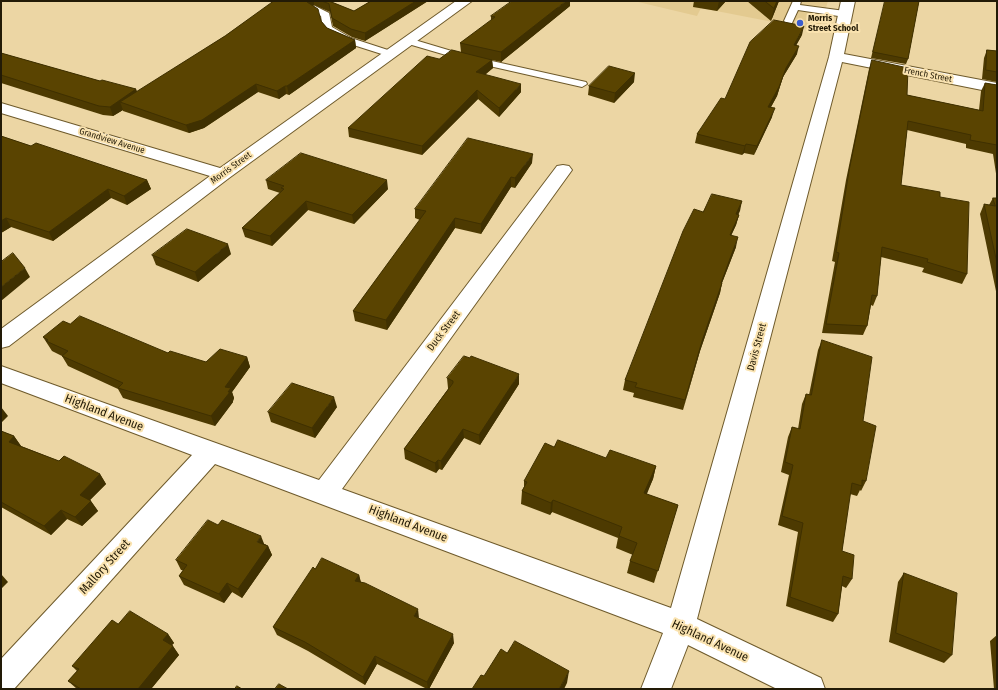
<!DOCTYPE html>
<html>
<head>
<meta charset="utf-8">
<style>
	body { margin:0 }
	#map { position:relative; width:998px; height:690px; overflow:hidden; background:#ecd6a4; font-family:"Fira Sans Condensed",sans-serif }
	canvas { display:block }
	.frame { position:absolute; inset:0; border:2px solid #221a06; pointer-events:none }
</style>
</head>
<body>
<div id="map">
<canvas width="998" height="690"></canvas>
<div class="frame"></div>
</div>
<script>
const g = document.querySelector('canvas').getContext('2d');
g.lineJoin = 'round';
function fill(path, color) {
  g.fillStyle = color;
  g.fill(path, 'evenodd');
}
function strokePath(path, color, width, dash) {
  g.strokeStyle = color;
  g.lineWidth = width;
  g.lineCap = dash ? 'butt' : 'round';
  g.setLineDash(dash || []);
  g.stroke(path);
}
function label(font, color, halo, rows, align = 'center') {
  g.font = font + ' "Fira Sans Condensed",sans-serif';
  g.lineWidth = 4;
  g.setLineDash([]);
  g.textBaseline = 'middle';
  g.strokeStyle = halo;
  g.fillStyle = color;
  for (const [text, x, y, turn = 0] of rows) {
    g.save();
    g.translate(x, y);
    g.rotate((+turn || 0) * Math.PI / 180);
    g.textAlign = isNaN(turn) ? turn : align;
    if (halo) g.strokeText(text, 0, 0);
    g.fillText(text, 0, 0);
    g.restore();
  }
}
fill(new Path2D(`
	M634 1H828L819 31 701 8 697 16Z`), '#e3ca90');
const service = new Path2D(`
	M793 1H801L800 5 845 11 850 14 845 17 798 10 792 23H786L784 21Z
	M315 6 329 13 332 27 351 38 394 52 396 54 394 56H388L344 42 329 34 323 28 321 16 310 9Z
	M408 38 465 55 586 82 587 84 582 87 463 60 405 43 403 41Z`);
const minor = new Path2D(`
	M456 1H472L229 178 9 346 1 348V329L210 176 1 113V103L220 168Z
	M841 1H855L844 54 997 83V93L842 62 697 619 821 678 825 689H777L688 645 671 689H641L663 633 215 464 14 689H1V659L192 455 1 383V366L319 480 557 166 563 165 569 166 572 170 342 489 671 608 829 57Z`);
strokePath(service, '#6e5a2b', 2);
strokePath(minor, '#6e5a2b', 2);
fill(service, '#fff');
fill(minor, '#fff');
fill(new Path2D(`
	M274 1H329L354 11 371 1H428L365 41 352 37 333 26 330 12 314 5 313 6 321 21 327 28 355 40 356 48 289 95 286 94 279 99 258 92 204 128 189 133 123 111V110L113 116 103 115 1 83V53L100 81 136 89 137 92 225 36Z
	M694 1H726L717 11 693 7Z
	M747 1H779L771 21Z
	M885 1H919L908 59 906 64 871 58Z
	M570 6 501 62 492 60 493 68 485 75 521 92 499 117 478 99 422 155 349 137 348 128 439 59 461 52 460 43 491 21V16Z
	M802 35 796 45 797 54 783 77 777 96 771 107 772 117 754 155 744 153 742 155 695 143 697 134 725 99Z
	M987 50 997 51V82L982 79 984 58Z
	M872 60 907 95 979 110 981 91 985 83 997 85V180L993 154 966 148V144L907 130 901 185 940 197 967 274 962 284 922 272 924 268 881 257 877 296 873 306 871 305 867 326 863 335 822 333 835 262 832 261 846 180 869 69Z
	M634 82 614 103 588 95 589 86Z
	M1 136 31 146 147 180 151 189 127 205 111 198 53 241 11 227 1 233Z
	M532 163 515 188 511 187 481 234 455 228 387 330 355 321 353 311 420 220 415 218V209Z
	M266 180 388 189 354 224 308 210 272 246 245 237 242 228 280 193 268 189Z
	M993 198H997V296L980 214 984 204 989 205Z
	M742 201 738 214 739 215 736 225 731 235 736 247 722 283 720 293 700 351 683 410 633 397 634 393 623 390 625 380 703 212Z
	M231 254 198 282 156 265 152 255Z
	M70 324 168 353 206 362 247 357 250 367 232 392 234 398 233 401V402L215 426 123 398 118 389 68 366 62 356 52 351 43 337Z
	M822 340 863 421 866 481 861 491 860 490 857 496 850 494 842 551 852 579 846 588 842 586 838 614 833 622 786 606 798 532 778 525 789 475 781 472 788 437 792 427 798 429 802 404 806 394 809 395 818 350Z
	M447 378 519 384 480 445 464 438 442 470 439 469 436 473 405 459 404 449 448 389V388Z
	M337 407 315 438 271 422 268 412Z
	M1 431 14 436 21 446 59 461 100 474 106 484 90 500 98 511 82 526 67 519 51 535 1 507Z
	M606 458 656 466 653 479 646 494 678 505 654 583 627 573 630 561 633 555 616 548 618 538 552 512 550 515 521 504 522 491 524 487V481Z
	M265 544 268 546 272 555 242 598 232 592 224 603 184 585 179 576 183 570H181L176 560Z
	M315 569 359 575 361 582 419 618 454 643 429 689H427L377 664 365 685 308 651 277 635 273 627Z
	M904 573 952 655 944 663 889 642 898 582Z
	M118 624 168 634 174 643 172 645 179 655 151 689H77L68 681 77 671 72 666Z
	M997 635V689H994L990 641Z`), '#4d3a01');
fill(new Path2D(`
	M308 1H314V5L309 9 307 2Z
	M416 1H428L365 41V33Z
	M566 1H570V6L501 62V52Z
	M719 1H726L717 11Z
	M777 1H779L771 21 774 8Z
	M804 26 802 35 792 53 794 45Z
	M355 40 356 48 289 95 287 86Z
	M799 46 797 54 783 77 777 96 766 116 768 107 786 68Z
	M492 60 493 68 476 81V72Z
	M635 73 634 82 614 103 615 93Z
	M256 84 258 92 204 128 189 133 186 125Z
	M521 84V92L499 117V108Z
	M285 86 286 94 279 99 277 91Z
	M136 89 139 99 120 102 123 110 113 116 110 107Z
	M477 90 478 99 422 155V146Z
	M775 108 772 117 754 155 757 146Z
	M746 144 744 153 742 155 745 146Z
	M533 154 532 163 515 188V178Z
	M511 177V187L481 234V224Z
	M147 180 151 189 127 205 124 196Z
	M387 180 388 189 354 224 352 215Z
	M108 189 111 198 53 241 49 232Z
	M306 201 308 210 272 246 270 236Z
	M742 201 740 211 734 224 736 214Z
	M739 215 736 225 727 245 730 235Z
	M6 218 11 227 1 233V221Z
	M455 218V228L387 330 386 320Z
	M738 237 736 247 718 293 721 283Z
	M228 244 231 254 198 282 195 272Z
	M25 268 30 277 1 301V287Z
	M722 283 720 293 700 351 683 410 702 341Z
	M247 357 250 367 232 392 234 398 233 401V402L215 426 211 416 225 387Z
	M519 374V384L480 445 479 435Z
	M334 397 337 407 315 438 312 428Z
	M1 407 8 416 1 423Z
	M463 429 464 438 442 470 441 461Z
	M14 436 21 446 16 452 9 442Z
	M438 460 439 469 436 473 435 463Z
	M656 466 653 479 642 506 644 493Z
	M100 474 106 484 86 504 80 495Z
	M553 500 552 512 550 515 551 503Z
	M91 501 98 511 82 526 75 517Z
	M61 510 67 519 51 535 44 526Z
	M261 536 265 546 257 542Z
	M268 546 272 555 242 598 238 589Z
	M1 574 8 582 1 589Z
	M359 575 361 584 355 581Z
	M227 583 232 592 224 603 219 594Z
	M418 609 419 618 414 616Z
	M168 634 174 643 169 648 163 640Z
	M453 634 454 643 429 689H428L427 682Z
	M173 646 179 655 151 689H138Z
	M375 656 377 664 365 685 363 677Z
	M569 671 567 683 564 689H559Z`), '#3f3001');
const building = new Path2D(`
	M274 1H308L307 2 318 9 321 21 327 28 355 40 287 86H285L277 91 256 84 202 120 186 125 120 102 225 36Z
	M322 1H329L354 11 371 1H416L365 33 351 29 332 18 329 4Z
	M512 1H566L501 52 460 43 495 17 491 16Z
	M765 1H777L774 8Z
	M885 1H919L908 59 873 52Z
	M774 20 804 26 794 45 799 46 786 68 779 87 768 107 775 108 757 146 746 144 745 146 697 134 721 98 725 99 750 42Z
	M452 50 492 60 476 72 521 84 499 108 477 90 422 146 348 128 427 56 439 59Z
	M987 50 997 51V72L986 70Z
	M1 53 100 81 102 80 136 89 110 107 99 106 1 75Z
	M872 60 908 68 907 95 983 111 985 83 997 85V145L970 140 971 135 908 121 901 185 940 192V197L969 202 967 274 927 262 928 259 882 247 877 296 872 295 867 326 826 324 839 253 836 252 849 171Z
	M609 66 635 73 615 93 589 86Z
	M1 136 31 146 36 143 147 180 124 196 108 189 49 232 6 218 1 221Z
	M468 138 533 154 515 178 511 177 481 224 455 218 386 320 353 311 426 211 415 209Z
	M301 153 387 180 352 215 306 201 270 236 242 228 284 189 281 188 284 186 266 180Z
	M712 194 742 201 736 214 739 215 730 235 738 237 721 283H722L702 341 685 400 635 387 637 383 625 380 683 231 694 209 703 212Z
	M993 198H997V263L984 204 995 206Z
	M187 229 228 244 195 272 152 255Z
	M13 253 25 268 1 287V262Z
	M80 316 168 353 170 351 206 362 220 349 247 357 225 387 231 388 228 392H230L211 416 118 388 123 383 62 356 68 351 46 341 48 340 43 337 63 321 70 324Z
	M822 340 872 357 863 421 876 426 866 481 862 480V486L852 483 842 551 854 555 852 579 843 576 838 614 790 597 803 523 782 516 793 465 785 462 792 427 800 429 806 394 811 395Z
	M464 356 470 358 471 356 519 374 479 435 463 429 441 461 438 460 435 463 404 449 453 383V381L447 378Z
	M292 383 334 397 312 428 268 412Z
	M1 431 14 436 9 442 59 461 64 456 100 474 80 495 91 501 75 517 61 510 44 526 1 502Z
	M558 440 606 458 610 450 656 466 644 493 678 505 658 571 630 561 637 543 619 536 622 527 553 500 551 503 522 491 527 482 524 481 545 443 554 447Z
	M208 520 218 525 222 520 261 536 257 542 268 546 238 589 227 583 219 594 179 576 187 565 176 560Z
	M322 558 359 575 355 581 365 583 418 609 414 616 453 634 427 682 375 656 363 677 305 642 273 627 313 567 315 569Z
	M904 573 957 593 952 655 896 633Z
	M130 611 168 634 163 640 173 646 138 689H81L68 681 79 669 72 666 112 620 118 624Z
	M515 641 569 671 559 689H472L481 675 484 676 501 649 507 653Z
	M279 684 288 689H275Z
	M237 686 242 689H235Z`);
fill(building, '#5a4401');
strokePath(building, '#3f3001', 1);
for (const [x, y, r, color] of [
	[800,23,4,"#3b5dce"]
]) {
  const dot = new Path2D();
  dot.arc(x, y, r, 0, 2 * Math.PI);
  g.fillStyle = color;
  g.fill(dot);
  strokePath(dot, '#fae3b0', 1.5);
}
label('bold 9px', '#221a06', '#fae3b0', [
	["Morris",808,18],
	["Street School",808,28]
], 'left');
label('9px', '#221a06', '#fae3b0', [
	["French Street",928,75,11],
	["Grandview Avenue",112,141,17],
	["Morris Street",231,168,-36]
]);
label('10px', '#221a06', '#fae3b0', [
	["Duck Street",444,331,-53],
	["Davis Street",757,347,-75]
]);
label('12px', '#221a06', '#fae3b0', [
	["Highland Avenue",104,413,21],
	["Highland Avenue",408,524,21],
	["Mallory Street",105,567,-48],
	["Highland Avenue",710,641,25]
]);
</script>
</body>
</html>
